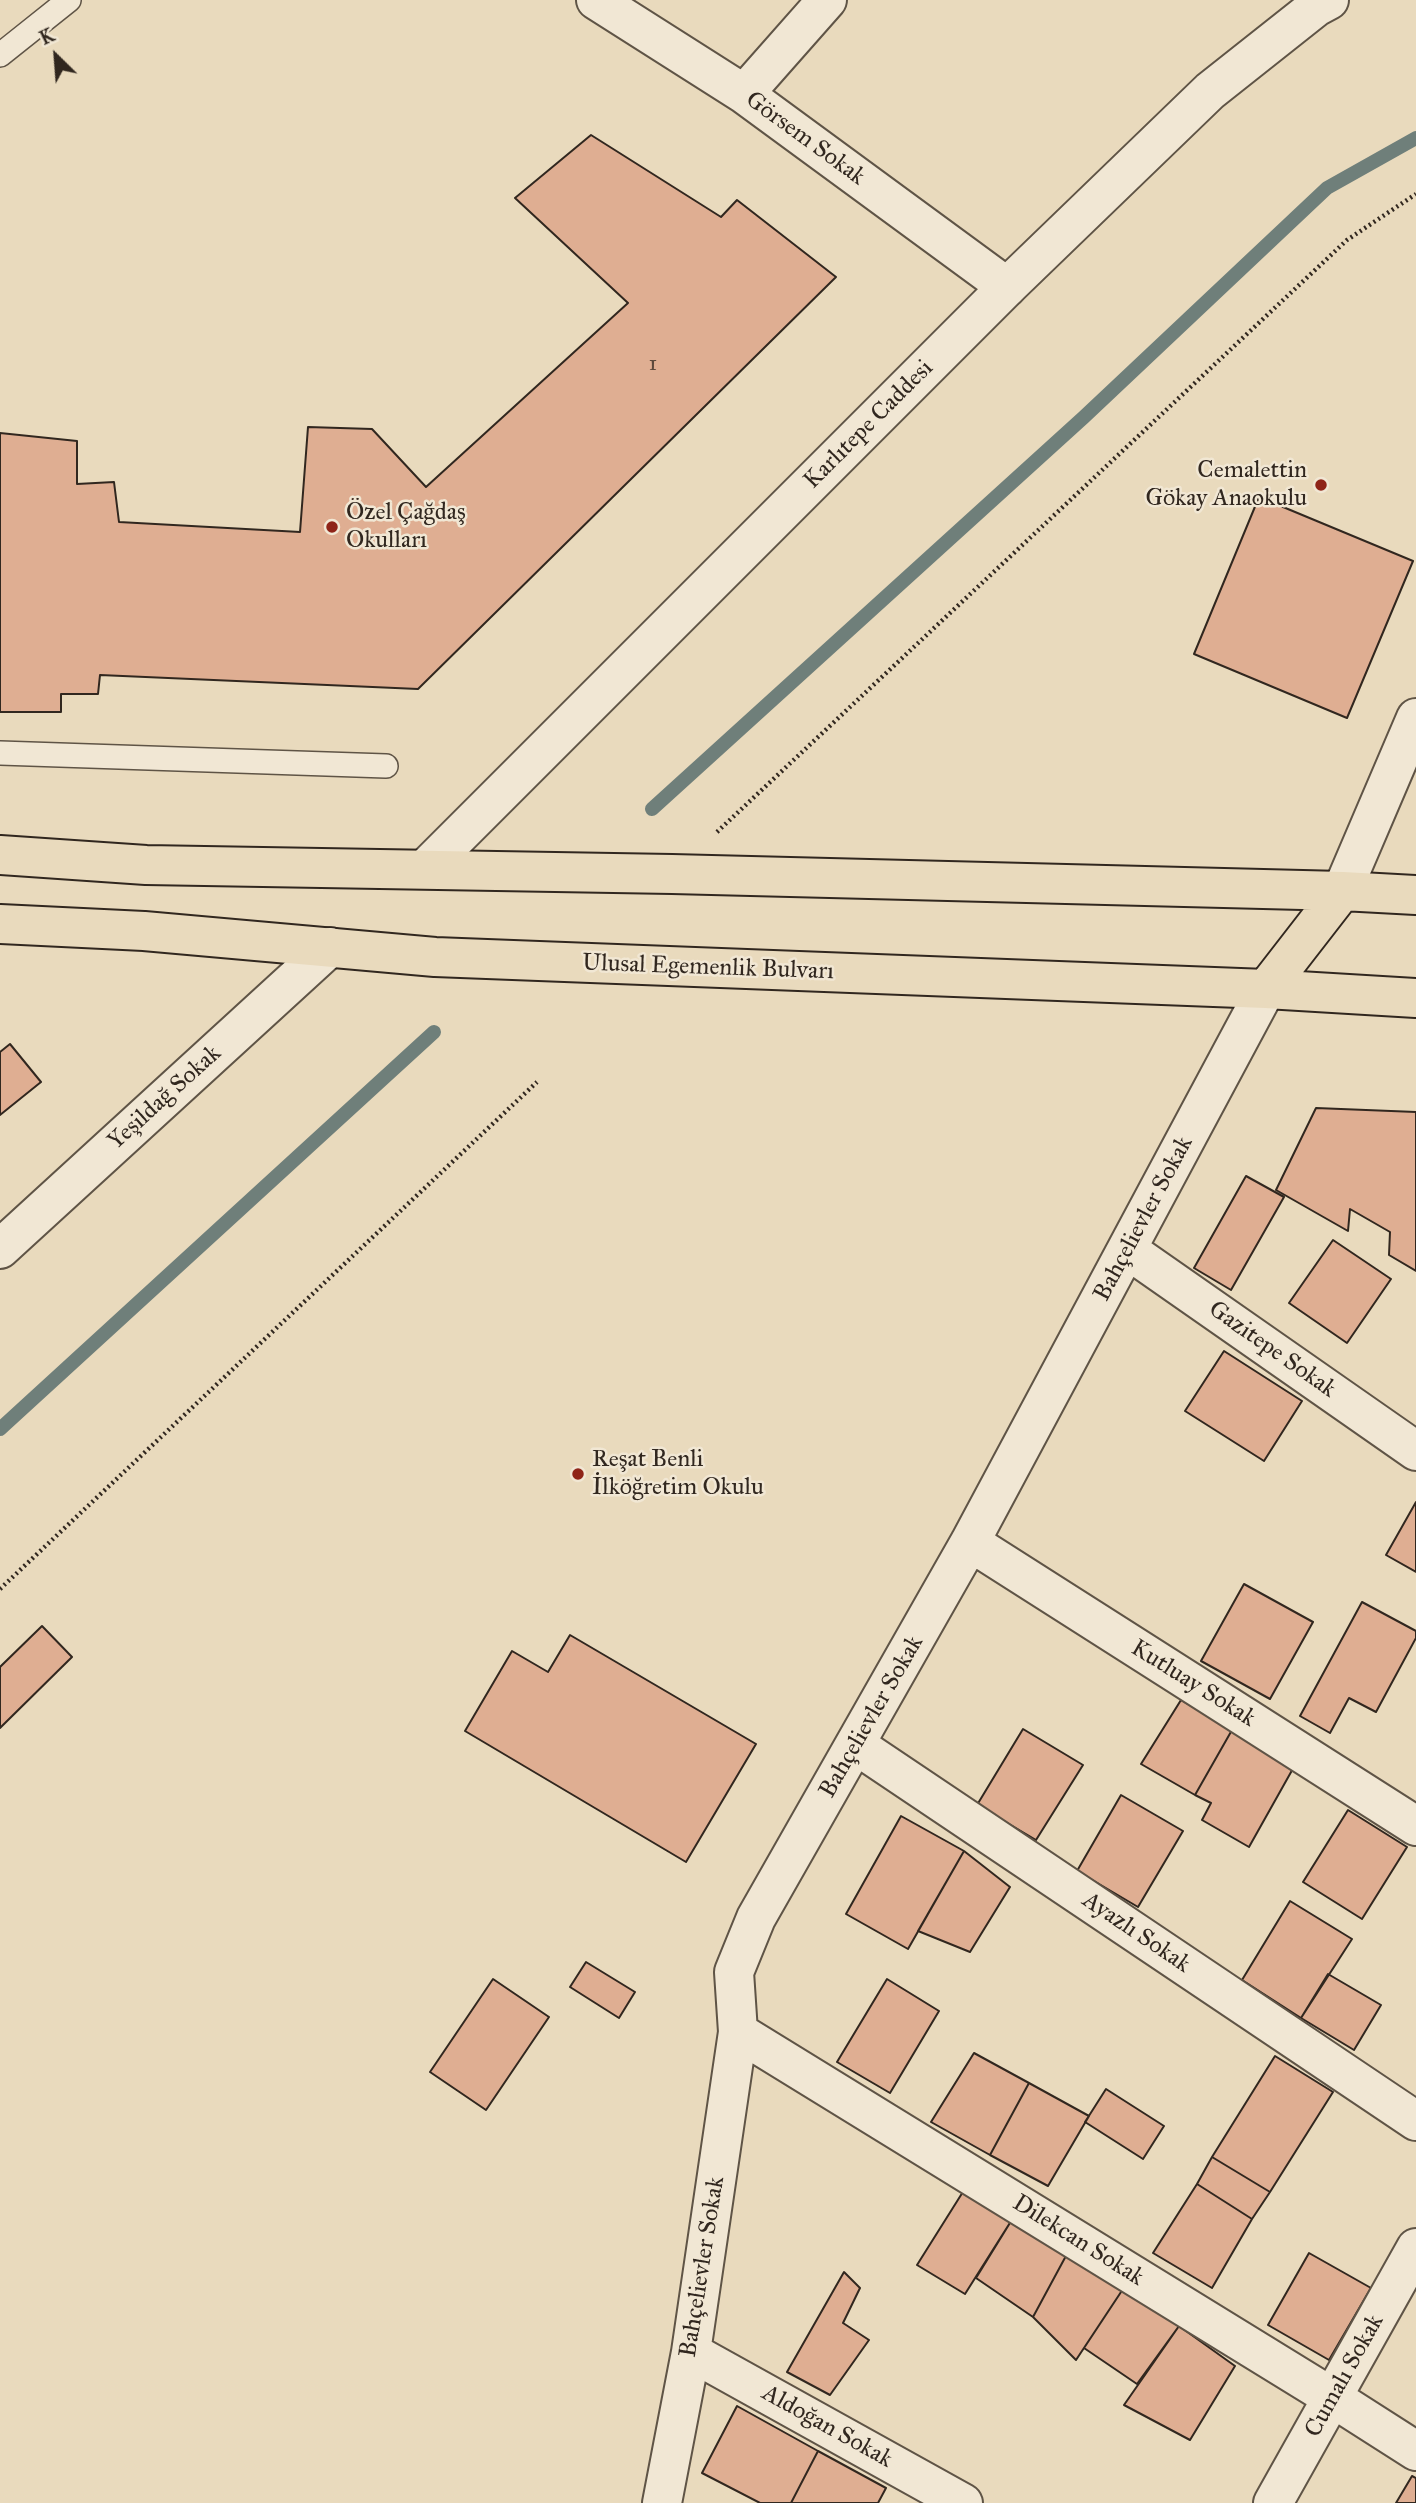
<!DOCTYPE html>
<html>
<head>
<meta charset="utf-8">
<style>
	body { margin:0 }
	#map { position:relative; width:1416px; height:2503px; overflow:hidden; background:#e9dabd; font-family:"IM FELL Great Primer",serif }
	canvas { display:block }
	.north { position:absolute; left:21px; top:21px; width:70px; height:70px; -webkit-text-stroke:5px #f1e7d4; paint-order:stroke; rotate:335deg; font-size:19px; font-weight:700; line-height:28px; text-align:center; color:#31271f }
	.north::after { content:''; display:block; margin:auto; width:24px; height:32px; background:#31271f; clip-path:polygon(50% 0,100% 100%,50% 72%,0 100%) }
</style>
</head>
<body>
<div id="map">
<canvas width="1416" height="2503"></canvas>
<div class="north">K</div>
</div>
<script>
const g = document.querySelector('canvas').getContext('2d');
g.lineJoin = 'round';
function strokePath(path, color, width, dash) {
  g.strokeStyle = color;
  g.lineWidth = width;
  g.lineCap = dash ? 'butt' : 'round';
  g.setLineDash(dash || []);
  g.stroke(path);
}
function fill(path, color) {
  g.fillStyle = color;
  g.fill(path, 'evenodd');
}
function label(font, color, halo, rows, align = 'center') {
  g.font = font + ' "IM FELL Great Primer",serif';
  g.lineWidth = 5;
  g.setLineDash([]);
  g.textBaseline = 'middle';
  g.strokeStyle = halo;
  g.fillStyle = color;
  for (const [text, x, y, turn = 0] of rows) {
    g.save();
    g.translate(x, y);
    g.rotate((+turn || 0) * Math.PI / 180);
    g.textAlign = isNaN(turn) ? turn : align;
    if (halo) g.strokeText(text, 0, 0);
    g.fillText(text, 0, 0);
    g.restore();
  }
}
strokePath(new Path2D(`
	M652 809 1084 417 1327 188 1416 138
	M0 1429 434 1032`), '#6f7f7a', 14);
const building = new Path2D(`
	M591 135 721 217 737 200 836 277 418 689 100 675 98 694H61V712H0V433L77 441V484L114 482 119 522 300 532 308 427 372 429 426 487 628 303 515 198Z
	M1259 497 1413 561 1347 718 1194 654Z
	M10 1044 41 1082 0 1115V1052Z
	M1316 1108 1416 1112V1271L1389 1255 1390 1232 1350 1209 1348 1231 1276 1190Z
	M1246 1176 1284 1197 1231 1290 1194 1268Z
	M1333 1240 1391 1279 1347 1343 1289 1303Z
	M1224 1351 1302 1401 1264 1461 1185 1411Z
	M1416 1502V1572L1386 1555Z
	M1244 1584 1313 1622 1270 1699 1201 1661Z
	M1362 1602 1416 1631V1638L1376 1712 1349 1698 1330 1733 1300 1716Z
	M42 1626 72 1657 0 1728V1667Z
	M570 1635 756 1744 686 1862 465 1731 512 1651 548 1672Z
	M1181 1700 1232 1730 1195 1795 1141 1764Z
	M1023 1729 1083 1765 1036 1840 977 1805Z
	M1232 1730 1295 1765 1249 1847 1202 1820 1211 1803 1195 1795Z
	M1121 1795 1183 1831 1138 1907 1077 1871Z
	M1348 1810 1407 1847 1362 1919 1303 1882Z
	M901 1816 964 1851 908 1949 846 1914Z
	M964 1851 1010 1887 970 1952 918 1931Z
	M1290 1901 1352 1939 1301 2018 1242 1980Z
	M586 1962 635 1992 619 2018 570 1987Z
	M1328 1974 1381 2005 1354 2050 1301 2018Z
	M493 1979 549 2017 486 2110 430 2072Z
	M887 1979 939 2011 890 2093 837 2062Z
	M974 2053 1029 2083 990 2155 931 2122Z
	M1275 2056 1333 2092 1270 2192 1212 2157Z
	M1029 2083 1089 2116 1048 2186 990 2155Z
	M1106 2089 1164 2126 1143 2159 1085 2122Z
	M1212 2157 1270 2192 1252 2219 1197 2184Z
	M1197 2184 1252 2219 1212 2288 1153 2253Z
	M966 2187 1013 2218 965 2294 917 2265Z
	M1013 2218 1067 2254 1033 2317 976 2278Z
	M1309 2253 1371 2288 1329 2360 1268 2325Z
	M1067 2254 1123 2289 1076 2360 1033 2317Z
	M844 2272 860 2288 843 2323 869 2340 830 2395 787 2372Z
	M1123 2289 1179 2326 1137 2384 1084 2348Z
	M1179 2326 1235 2366 1190 2440 1124 2405Z
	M737 2406 818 2451 791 2503H760L702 2473Z
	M818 2451 886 2488 878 2503H791Z
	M1412 2476 1416 2478V2503H1396Z`);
fill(building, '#dfae92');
strokePath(building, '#31271f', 2);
const service = new Path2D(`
	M0 55 69 0
	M0 753 386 766`);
const minor = new Path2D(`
	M596 0 744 94 1007 287
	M744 94 827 0
	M1342 891 1416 718
	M0 1249 330 947
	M1128 1250 1416 1451
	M970 1542 1416 1826
	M856 1745 1416 2121
	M738 2032 1333 2398 1416 2451
	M691 2352 963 2503
	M662 2503 691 2352 738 2032 734 1972 756 1918 970 1542 1266 989
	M1273 2503 1416 2248`);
const tertiary = new Path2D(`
	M425 869 1007 287 1210 91 1316 7 1329 0`);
const primary = new Path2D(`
	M0 855 146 865 672 874 1342 891 1416 895
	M0 924 144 931 435 957 1266 989 1416 998
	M1266 989 1342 891`);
strokePath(service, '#5f5446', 26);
strokePath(minor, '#5f5446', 42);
strokePath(tertiary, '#5f5446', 42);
strokePath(primary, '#31271f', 42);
strokePath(new Path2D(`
	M717 832 1347 240 1416 194
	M0 1589 537 1082`), '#31271f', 4.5, [2, 3.5]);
strokePath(service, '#f1e7d4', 23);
strokePath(minor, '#f1e7d4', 38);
strokePath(tertiary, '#f1e7d4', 38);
strokePath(primary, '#e9dabd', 38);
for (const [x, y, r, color] of [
	[1321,485,7,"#8f2418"],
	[332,527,7,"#8f2418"],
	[578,1474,7,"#8f2418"]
]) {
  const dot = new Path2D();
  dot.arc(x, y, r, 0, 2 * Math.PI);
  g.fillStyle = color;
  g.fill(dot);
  strokePath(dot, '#f1e7d4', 2.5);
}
label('21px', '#5c493c', null, [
	["1",653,365]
]);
label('24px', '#31271f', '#f1e7d4', [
	["Görsem Sokak",805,139,36],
	["Karlıtepe Caddesi",869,425,-45],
	["Ulusal Egemenlik Bulvarı",708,968,2],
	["Yeşildağ Sokak",165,1098,-42],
	["Bahçelievler Sokak",1144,1219,-62],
	["Gazitepe Sokak",1272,1350,35],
	["Kutluay Sokak",1193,1684,32],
	["Bahçelievler Sokak",872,1717,-60],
	["Ayazlı Sokak",1136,1933,34],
	["Dilekcan Sokak",1078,2241,32],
	["Bahçelievler Sokak",703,2267,-81],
	["Cumalı Sokak",1345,2376,-61],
	["Aldoğan Sokak",827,2427,29]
]);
label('24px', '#31271f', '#f1e7d4', [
	["Cemalettin",1307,471,"right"],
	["Gökay Anaokulu",1307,499,"right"],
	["Özel Çağdaş",346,513],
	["Okulları",346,541],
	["Reşat Benli",592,1460],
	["İlköğretim Okulu",592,1488]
], 'left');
</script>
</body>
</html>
